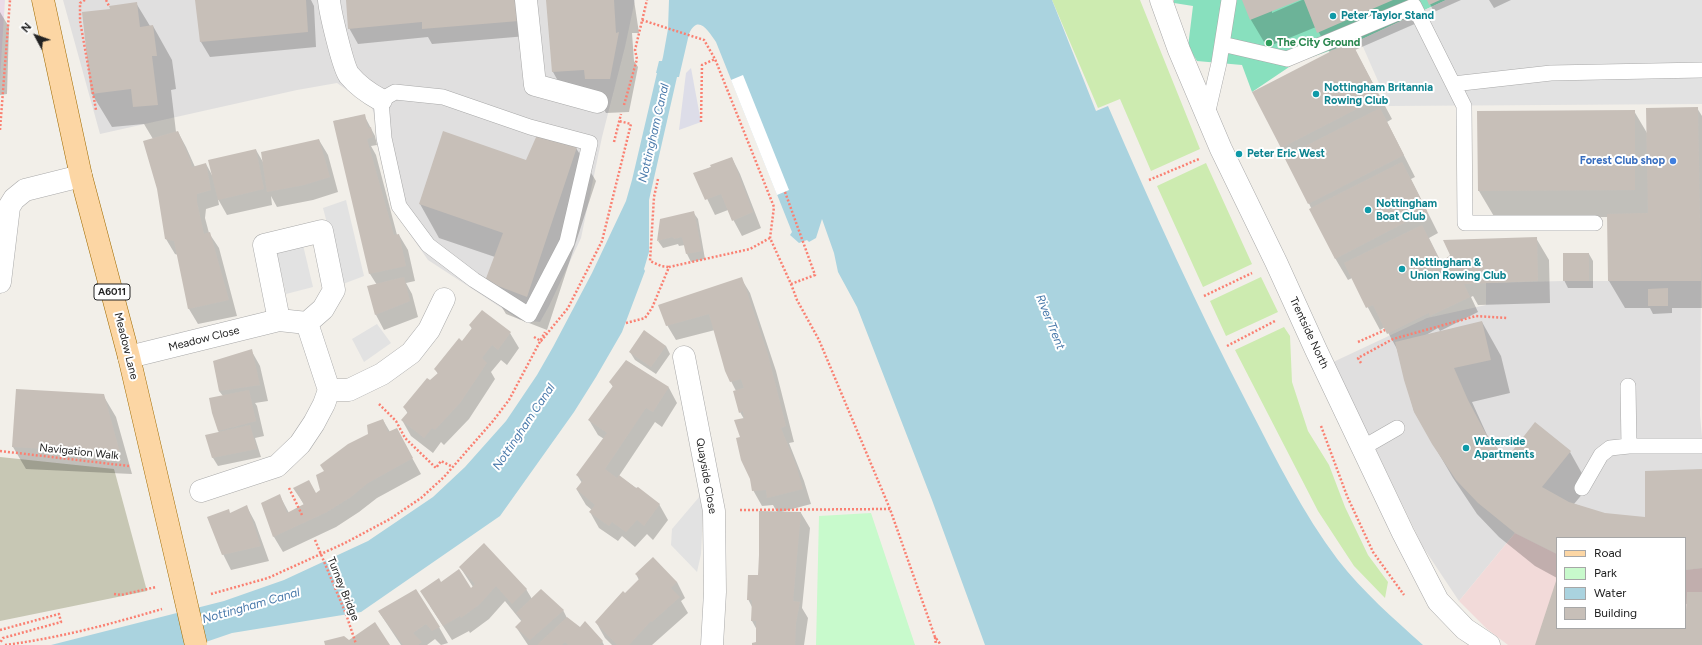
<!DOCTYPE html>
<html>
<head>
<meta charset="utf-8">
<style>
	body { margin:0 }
	#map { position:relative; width:1702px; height:645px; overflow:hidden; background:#f2efe9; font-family:Figtree,sans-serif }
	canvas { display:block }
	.legend { position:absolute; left:1556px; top:537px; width:130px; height:92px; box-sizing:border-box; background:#fff; border:1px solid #a7a7a7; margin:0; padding:5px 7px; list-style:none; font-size:12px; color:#222 }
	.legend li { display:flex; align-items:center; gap:8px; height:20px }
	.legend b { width:20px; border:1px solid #a7a7a7 }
	.north { position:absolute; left:16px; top:16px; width:40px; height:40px; -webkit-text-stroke:3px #fff; paint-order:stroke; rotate:311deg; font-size:11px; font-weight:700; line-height:16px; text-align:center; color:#222 }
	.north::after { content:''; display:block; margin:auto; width:14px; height:18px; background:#222; clip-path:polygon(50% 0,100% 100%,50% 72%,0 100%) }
</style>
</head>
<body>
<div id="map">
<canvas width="1702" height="645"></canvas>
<ul class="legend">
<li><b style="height:5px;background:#fcd6a4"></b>Road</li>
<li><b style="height:11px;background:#c8facc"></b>Park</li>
<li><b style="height:11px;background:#aad3df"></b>Water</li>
<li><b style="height:11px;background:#c7bfb8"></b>Building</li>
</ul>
<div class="north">N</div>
</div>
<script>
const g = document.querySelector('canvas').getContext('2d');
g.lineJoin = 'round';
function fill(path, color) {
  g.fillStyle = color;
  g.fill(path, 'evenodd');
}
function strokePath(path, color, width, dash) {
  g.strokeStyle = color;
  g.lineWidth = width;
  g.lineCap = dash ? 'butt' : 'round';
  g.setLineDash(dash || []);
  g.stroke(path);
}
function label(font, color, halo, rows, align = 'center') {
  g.font = font + ' Figtree,sans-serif';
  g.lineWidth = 4;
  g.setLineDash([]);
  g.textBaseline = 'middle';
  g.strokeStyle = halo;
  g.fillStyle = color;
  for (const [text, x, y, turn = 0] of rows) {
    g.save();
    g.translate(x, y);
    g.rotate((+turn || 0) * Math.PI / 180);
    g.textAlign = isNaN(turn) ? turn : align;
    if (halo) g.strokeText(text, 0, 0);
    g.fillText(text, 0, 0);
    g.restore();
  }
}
fill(new Path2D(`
	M63 0H635L625 47 602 137 581 238 549 306 540 322 520 320 428 260 391 207 383 154 372 107 337 83 297 90 100 134Z
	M1563 281H1701L1700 415 1702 437V568L1685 570V538H1557V554L1515 533 1459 601 1423 547 1372 442 1329 364 1427 318 1486 305V283Z`), '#e0dfdf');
fill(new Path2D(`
	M1515 533 1557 554V628H1685V570L1702 568V645H1508L1487 629 1459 601Z`), '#f2dad9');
fill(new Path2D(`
	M0 0H5L0 80Z`), '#ebdbe8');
fill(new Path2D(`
	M0 457 114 469 147 591 0 621Z`), '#c7c7b4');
fill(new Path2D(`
	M1052 0H1140L1200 149 1151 171 1120 99 1098 108Z
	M1206 163 1252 264 1203 287 1157 186Z
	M1261 277 1278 312 1226 336 1210 301Z
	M1284 327 1290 336 1292 382 1308 431 1329 465 1345 507 1368 555 1388 582 1385 598 1354 566 1318 511 1235 350Z`), '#cdebb0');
fill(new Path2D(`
	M871 513 915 645H816L819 516Z`), '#c8facc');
fill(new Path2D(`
	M1174 0H1446L1360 40 1295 63 1252 92 1242 65 1197 61 1188 47 1193 6 1174 3Z`), '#88e0be');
fill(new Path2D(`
	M1446 0H1702V104L1389 106 1360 40Z
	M346 200 364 276 343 284 323 208Z
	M303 245 313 287 286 294 276 251Z
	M377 324 391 343 364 362 352 339Z
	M700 496 703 514 701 554 697 572 671 545 672 529Z`), '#e2e2e2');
fill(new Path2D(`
	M691 68 701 122 679 130 686 73Z`), '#dddde8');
fill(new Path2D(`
	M669 0H1052L1096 111 1108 106C1152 208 1198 309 1249 407 1276 459 1303 514 1338 560 1363 592 1393 618 1423 645H985L932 500 857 307 838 272 834 253 822 219 816 238 809 242 807 240 799 243 790 235 792 232 716 42C709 32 698 13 689 34L679 77H677L649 200V252L644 269 645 271 622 332 596 377 574 412 500 516 361 612 232 633 197 645H51L224 601 284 580 368 541 433 497 465 467 506 421 537 375 553 347 592 273 626 201 632 180 657 73H656L659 61H662L663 57 668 29Z`), '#aad3df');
fill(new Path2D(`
	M743 75 789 190 777 195 731 80Z`), '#fff');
fill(new Path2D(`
	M200 0H311L314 6 316 47 210 57 201 42Z
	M347 0H525L527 36 432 44 428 37 358 44 349 28Z
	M547 0H634L639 33H632L634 61 638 67 629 112 606 113 601 104 572 106 553 72Z
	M1246 0H1297L1272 10V13L1302 0H1408L1417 23 1355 50 1392 119 1387 122 1415 177 1411 179 1438 233 1429 238 1442 264 1536 238 1549 260 1550 303 1478 305 1473 296 1471 297 1478 312 1440 331 1438 328 1426 335 1482 322 1501 356 1510 393 1472 402 1487 435 1506 460 1570 452 1589 486 1574 504 1605 514 1646 518 1702 470V645H1536L1557 580V628H1685V616H1688V604H1685V538H1557V578L1535 566 1499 537 1477 514 1453 478 1414 411 1397 349 1385 327 1380 330 1352 278 1348 280 1335 258 1282 147 1330 53 1316 27 1267 47 1251 20 1244 1Z
	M1428 0H1461L1434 12Z
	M1489 0H1511L1494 8Z
	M136 3 150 26H153L172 60 176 89 171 90 176 132H178L186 147 195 167 206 164 212 175 256 150 263 162 319 140 328 155 338 192 313 200 277 207 271 196 272 205 227 215 218 199 219 205 206 209 205 218 209 233 219 248 237 316 198 324 189 309 178 255 175 254 166 239 153 139 144 124 112 127 92 94 111 10Z
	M0 12 9 27 7 94 0 95Z
	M1697 108 1702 116V308H1672V313L1653 314 1650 308H1625L1609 281 1608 217 1495 218 1479 191 1634 111 1647 133Z
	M364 115 375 136 377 145 371 146 376 155 397 235H399L408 250 415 281 406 283 412 294 418 317 384 330 376 315 369 287 377 285 370 274 334 121Z
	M576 148 596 181 547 330 506 314 486 281 495 257 439 238 420 204 527 161Z
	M732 158 740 174 761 228 742 236 728 210 715 215 695 174Z
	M693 212 698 219 705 259 691 262 687 254 685 245 679 246 678 244 663 248 658 241Z
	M1589 254 1593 261V288H1568L1564 280Z
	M741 278 750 293 776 371 794 442 789 443 804 481 811 504 781 512 801 513 810 528 802 608 808 618 804 645H753L757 643V630L752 621V607L748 599 759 576 777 512 773 505 762 506 753 490 741 438 744 419 740 412 736 391 726 371 715 330 676 340 667 325Z
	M470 325 510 333 519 348 507 365 501 360 491 372 495 379 469 419 444 445 441 442 433 453 411 436 402 420 408 414 404 407 438 374 435 369 462 342 472 329Z
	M666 346 670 354 656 374 635 360 630 352Z
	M251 350 260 366 268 401 255 403 257 406 264 436 255 438 261 457 218 466 213 458 207 436 220 433 218 431 223 396 219 391Z
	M627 361 669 388 677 403 662 427 655 422 619 476 659 504 668 520 653 540 647 534 635 547 622 536 618 541 599 528 590 512 592 510 586 505 577 490 582 483 577 475 604 439 598 435 589 420 613 387 610 382Z
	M103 395 116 417 132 474 26 469 13 447Z
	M383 420 390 432 405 445 421 474 377 498 359 512 336 527 283 552 274 537 262 503 280 496 289 513 304 505 295 489 316 495 321 490 325 472 369 435Z
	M247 507 255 522 269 561 231 570 223 554 230 514Z
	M460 567 526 589 532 599 563 610 567 618 580 628 602 641 604 645H528L516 627 522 622 505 601 489 619 470 633 469 631 452 640 430 606 441 583 471 590 473 587Z
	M636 574 677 582 685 598 681 601 688 613 652 645H612L605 638 596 622 639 580Z
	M379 612 439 627 448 643 441 645 435 639 427 645H401Z`), '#0003');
fill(new Path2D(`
	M195 0H306L308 32 200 42Z
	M346 0H517L519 21 422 29V22L348 29Z
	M546 0H614L616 33 619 32 610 79H585L584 70 552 72Z
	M1242 0H1300L1250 20Z
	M1304 0H1393L1317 33Z
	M1427 0H1440L1429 5Z
	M137 2 140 27 153 25 157 56H152L158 105 133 107 131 89 91 94 82 12 110 9 109 6Z
	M1351 41 1380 97 1281 148 1252 92Z
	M1698 107 1701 281H1608L1607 214 1648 213 1646 108Z
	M1380 108 1404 155 1308 204 1284 157Z
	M1635 110V190L1478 191 1477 111Z
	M365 114 368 128 371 127 373 137 367 139 394 235 399 234 406 266 369 274 333 121Z
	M178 131 191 162 192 167 206 163 211 190 197 194V202L204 234 210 232 229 300 188 309 174 241 165 239 157 189 143 141Z
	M443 131 526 160 537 135 577 147 527 297 485 281 503 233 419 204Z
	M319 139 330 177 304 185 267 192 261 152Z
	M256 149 264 189 218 200 208 160Z
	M732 157 753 212 732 221 721 194 705 200 693 173 711 167 710 165Z
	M1402 162 1427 211 1335 259 1309 209Z
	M694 211 702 251 686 254 682 237 674 239 673 237 657 241 660 219Z
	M1422 225 1441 263 1450 255 1443 240 1537 237 1538 281 1464 284 1470 297 1430 316 1429 313 1387 334 1373 305 1366 308 1344 263Z
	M1563 253H1589V281H1563Z
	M404 277 410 301 375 315 367 286Z
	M742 277 768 355 786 426 781 428 796 465 803 489 767 498 766 490 752 491 750 479 741 460 736 438 740 437 734 420 744 418 743 411 739 413 733 391 744 388 741 379 730 382 725 371 709 314 666 326 658 305Z
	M1668 288V306H1648V289Z
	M482 310 511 332 498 350 492 345 482 358 487 363 460 403 435 430 432 428 424 438 401 420 408 412 403 407 427 378 430 380 438 373 434 369 459 338 462 341 472 328 469 325Z
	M1482 321 1491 360 1454 368 1468 400 1486 434 1506 459 1535 422 1571 451 1542 487 1569 502 1605 513 1645 517V471L1702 469V568L1685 570V538H1557V554L1515 533 1478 503 1456 480 1432 444 1414 412 1404 380 1395 342Z
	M644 330 666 346 651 367 629 352Z
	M252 349 260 385 219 391 213 361Z
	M626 360 669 387 653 412 646 408 605 469 617 478 619 475 636 488 638 487 660 504 644 526 637 520 626 532 612 522 609 526 589 512 595 505 576 489 583 480 576 475 607 433 588 420 613 386 609 382Z
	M16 389 104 394 120 453 12 447Z
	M249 390 256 421 218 431 212 413 209 398Z
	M383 419 388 432 397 428 413 458 368 483 351 497 327 512 273 537 261 503 280 494 287 513 304 504 293 488 309 480 316 493 320 490 316 475 324 471 320 465 348 444 368 434 367 425Z
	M250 425 257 449 212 458 205 435Z
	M247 505 261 546 222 555 207 517 229 509 230 513Z
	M759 511 801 512 793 601 800 602 796 623 795 645H752V643L756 642V621H751L752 600H747L748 575H758L759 555Z
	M484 543 527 589 512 604 496 586 480 604 461 618 460 616 443 626 420 591 439 578 441 582 459 569 471 588 475 584 459 567Z
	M653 557 677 582 671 588 680 597 652 622 651 621 629 645H617L595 622 623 591 625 593 640 578 635 574Z
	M1557 578V628H1685L1687 592H1702V645H1535Z
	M416 589 440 627 432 631 426 624 413 633 422 642 418 645H403L378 611Z
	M541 589 564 610 530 640 515 627 522 620 516 613Z
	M567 617 580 627 585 621 603 641 599 645H568L565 642 562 645H537Z
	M375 622 390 645H325L324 641 344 636 349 640Z`), '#c7bfb8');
const lane = new Path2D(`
	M1222 44 1287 59 1414 6 1453 84 1551 73 1702 70
	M1453 84 1464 106 1465 223H1595
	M395 92 443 97 530 127 590 143 567 242 529 315 474 280 428 245 399 206 384 138 381 100Z
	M1207 115 1219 63 1229 0
	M1628 386 1629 446
	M1364 447 1397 428
	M1582 488 1601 455 1610 448 1629 446H1702`);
const street = new Path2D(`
	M329 0C330 12 343 67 349 75 358 86 368 93 381 100
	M526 0 535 85 597 102
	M1161 0 1179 50 1221 149 1276 262 1316 350 1403 533 1438 601 1465 629 1489 645
	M0 282 9 207 14 199 25 190 81 176
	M129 357 279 320 307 323 323 309 334 290 322 231 264 245 279 320
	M684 357 714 511 715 592 712 645
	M329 390H349L382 374 411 353 429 330 444 299
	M201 491 277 466 300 444 314 423 324 404 329 390 307 323`);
const primary = new Path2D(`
	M43 0 81 176 129 357 182 584`);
strokePath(lane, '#a9a9a9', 16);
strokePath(street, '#a9a9a9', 23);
strokePath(primary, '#a06b00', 23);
strokePath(new Path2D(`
	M85 0 80 3V21L96 110
	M106 0 109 6
	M642 20 704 40 715 59 774 207 770 238 791 284 797 300 819 340 890 509 935 637 941 645
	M624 105 637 59 635 50 647 0
	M701 122 702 65 715 59
	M0 130 10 0
	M614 142 621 114
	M658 179 654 197 650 261 661 266 669 267
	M1149 180 1199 159
	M785 192 815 275 791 284
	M1204 296 1252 273
	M626 323 645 318 652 308 669 267 750 249 770 238
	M534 337 541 341 568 308 602 241 631 124 619 121
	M1358 342 1385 330
	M1227 346 1275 321
	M1361 363 1358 358 1393 339 1476 316 1507 318
	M379 404 396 421 405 438 436 468 441 461 453 467
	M1321 426 1347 496 1373 552 1404 595
	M0 451 129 466
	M289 488 302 515
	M740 510 890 509
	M114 594 121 595 156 587
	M211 594 268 578 345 543 390 519 421 498 444 477 493 421 509 400 545 332
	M0 630 59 614 61 622 3 638 0 643
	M935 637 936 645
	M5 645C59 638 111 624 162 609`), '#fa8072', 2.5, [2, 2]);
strokePath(lane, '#fff', 15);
strokePath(street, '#fff', 22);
strokePath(primary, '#fcd6a4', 22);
const primaryBridge = new Path2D(`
	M182 584 196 645`);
strokePath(primaryBridge, '#a06b00', 23, []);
strokePath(new Path2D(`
	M315 540 346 614 356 644`), '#fa8072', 2.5, [2, 2]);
strokePath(primaryBridge, '#fcd6a4', 22);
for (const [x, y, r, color] of [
	[1333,16,4,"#0f9aa8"],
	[1269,43,4,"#2e9e5b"],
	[1316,94,4,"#0f9aa8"],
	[1239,154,4,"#0f9aa8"],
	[1673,161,4,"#3f7fe0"],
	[1368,210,4,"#0f9aa8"],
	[1402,269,4,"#0f9aa8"],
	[1466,448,4,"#0f9aa8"]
]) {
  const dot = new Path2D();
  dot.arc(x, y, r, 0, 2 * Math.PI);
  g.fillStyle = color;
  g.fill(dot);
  strokePath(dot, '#fff', 1.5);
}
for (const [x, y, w] of [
	[112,292,36]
]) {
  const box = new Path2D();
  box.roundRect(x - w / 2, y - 8, w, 16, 3);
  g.fillStyle = '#fff';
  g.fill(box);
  strokePath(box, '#222', 1);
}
label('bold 10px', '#222', null, [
	["A6011",112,292]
]);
label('bold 11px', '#0d838f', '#fff', [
	["Peter Taylor Stand",1341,16],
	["Nottingham Britannia",1324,88],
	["Rowing Club",1324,101],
	["Peter Eric West",1247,154],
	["Nottingham",1376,204],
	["Boat Club",1376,217],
	["Nottingham &",1410,263],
	["Union Rowing Club",1410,276],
	["Waterside",1474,442],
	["Apartments",1474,455]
], 'left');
label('bold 11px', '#27864d', '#fff', [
	["The City Ground",1277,43]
], 'left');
label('bold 11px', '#366cbe', '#fff', [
	["Forest Club shop",1665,161]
], 'right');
label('11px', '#222', '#fff', [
	["Trentside North",1309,333,65],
	["Meadow Close",204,339,-14],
	["Meadow Lane",126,346,76],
	["Navigation Walk",79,452,6],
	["Quayside Close",706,476,80],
	["Turney Bridge",343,589,68]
]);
label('italic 12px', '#4a7aab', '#fff', [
	["Nottingham Canal",654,133,-77],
	["River Trent",1050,322,68],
	["Nottingham Canal",524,427,-56],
	["Nottingham Canal",251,606,-16]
]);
</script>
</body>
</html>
